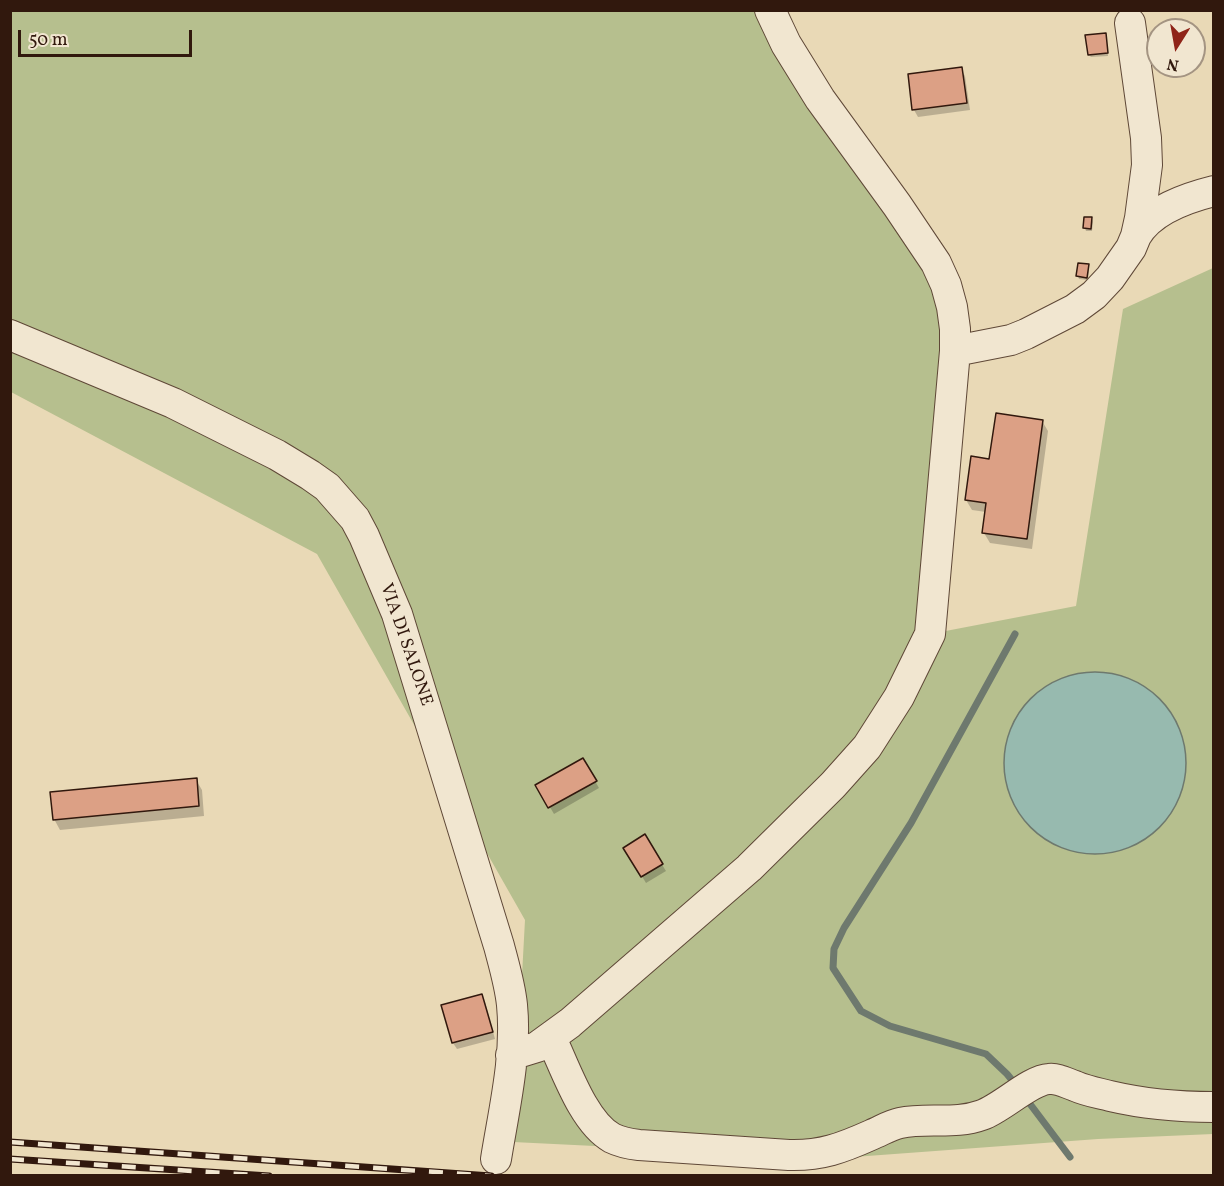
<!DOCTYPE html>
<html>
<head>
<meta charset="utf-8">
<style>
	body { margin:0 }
	#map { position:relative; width:1224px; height:1186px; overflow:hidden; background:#e9d9b6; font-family:Vollkorn,serif }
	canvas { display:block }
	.frame { position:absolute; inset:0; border:12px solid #31180d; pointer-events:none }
	.north { position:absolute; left:1146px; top:18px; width:60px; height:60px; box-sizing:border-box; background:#f1e6d0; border:2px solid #a49482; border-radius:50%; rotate:191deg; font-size:16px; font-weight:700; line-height:24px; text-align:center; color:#31180d }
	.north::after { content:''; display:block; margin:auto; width:21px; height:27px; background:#8f2418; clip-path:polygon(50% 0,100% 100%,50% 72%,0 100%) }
	.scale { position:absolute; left:18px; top:30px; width:174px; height:27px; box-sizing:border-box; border:3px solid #31180d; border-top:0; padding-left:8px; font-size:18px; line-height:21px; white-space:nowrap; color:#31180d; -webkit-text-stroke:4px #f1e6d0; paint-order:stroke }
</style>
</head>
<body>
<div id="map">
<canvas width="1224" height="1186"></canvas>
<div class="frame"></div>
<div class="north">N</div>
<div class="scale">50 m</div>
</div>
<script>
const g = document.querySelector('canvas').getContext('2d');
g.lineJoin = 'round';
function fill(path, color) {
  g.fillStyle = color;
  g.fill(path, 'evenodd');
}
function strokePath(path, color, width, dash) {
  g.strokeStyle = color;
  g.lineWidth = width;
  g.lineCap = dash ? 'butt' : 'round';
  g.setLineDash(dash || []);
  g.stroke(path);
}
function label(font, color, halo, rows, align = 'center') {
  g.font = font + ' Vollkorn,serif';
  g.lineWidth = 4.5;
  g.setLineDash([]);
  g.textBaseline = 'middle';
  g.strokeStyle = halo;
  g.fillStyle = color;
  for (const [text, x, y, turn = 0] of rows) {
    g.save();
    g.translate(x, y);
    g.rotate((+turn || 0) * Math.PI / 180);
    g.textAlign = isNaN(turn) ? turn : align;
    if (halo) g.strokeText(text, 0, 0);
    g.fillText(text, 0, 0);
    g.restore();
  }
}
fill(new Path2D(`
	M10 11H758L950 297 930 634 1076 606 1123 309 1213 268V1134L1098 1139 840 1158 513 1142 525 920 317 554 11 392Z`), '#b6bf8e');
const water = new Path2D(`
	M1004 763a91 91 0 1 1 182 0a91 91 0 1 1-182 0Z`);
fill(water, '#97baaf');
strokePath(water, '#6e796e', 1.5);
fill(new Path2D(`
	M1105 35 1106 37 1108 56 1091 57 1089 55Z
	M961 69 965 76 970 110 918 117 914 110 909 76Z
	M1092 219 1093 222 1092 231H1086L1085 228Z
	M1088 266 1089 268 1088 280 1079 279 1078 276Z
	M1042 421 1048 431 1032 549 990 543 984 533 986 512 972 510 966 500 991 460Z
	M583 760 599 788 554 814 537 785Z
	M196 780 202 790 204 816 60 830 54 819Z
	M644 836 666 871 646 883 625 848Z
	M481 995 485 1002 495 1039 457 1049 453 1043Z`), '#0003');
strokePath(new Path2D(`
	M1015 634 911 823 844 928 834 949 833 968 861 1011 890 1026 986 1054 1007 1074 1016 1085
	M1024 1096 1070 1157`), '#6e796e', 7);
const building = new Path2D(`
	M1106 33 1108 53 1088 55 1085 35Z
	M962 67 967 103 912 110 908 74Z
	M1084 217H1092L1091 229 1083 228Z
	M1078 263 1089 264 1087 278 1076 276Z
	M996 413 1043 420 1027 539 982 533 986 503 965 500 971 456 989 459Z
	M583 758 597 781 548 808 535 785Z
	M197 778 199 806 53 820 50 792Z
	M645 834 663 864 641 877 623 848Z
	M482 994 493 1032 452 1043 441 1005Z`);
fill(building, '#dca085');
strokePath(building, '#31180d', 1.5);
const minor = new Path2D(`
	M1136 236C1151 210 1186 198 1214 191
	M10 335 173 403 277 455 310 475 327 487 355 519 364 536 397 614 499 946C504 965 510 985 512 1005 517 1056 504 1109 496 1159
	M955 351 1011 340 1026 334 1075 309 1094 295 1110 278 1131 248 1136 236 1140 218 1147 165 1146 138 1130 23
	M551 1038C565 1067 583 1122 612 1138 620 1142 630 1144 639 1145L789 1155C821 1156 842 1148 871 1135 881 1131 890 1125 900 1123 927 1117 955 1125 982 1115 1002 1108 1030 1080 1049 1079 1058 1078 1066 1083 1075 1086 1086 1091 1098 1093 1110 1096 1144 1104 1179 1107 1214 1107
	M511 1055 537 1047 570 1023 749 868 833 785 867 747 899 697 930 634 955 351V329L952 307 946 285 936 263 897 205 820 99 786 44 770 10`);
strokePath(minor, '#5f4837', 32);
strokePath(minor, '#f1e6d0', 30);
const rail = new Path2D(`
	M10 1142 491 1176
	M10 1159 269 1176`);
strokePath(rail, '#31180d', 7);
strokePath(rail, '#f1e6d0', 4.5, [14]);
label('18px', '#31180d', '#f1e6d0', [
	["VIA DI SALONE",405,645,71]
]);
</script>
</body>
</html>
